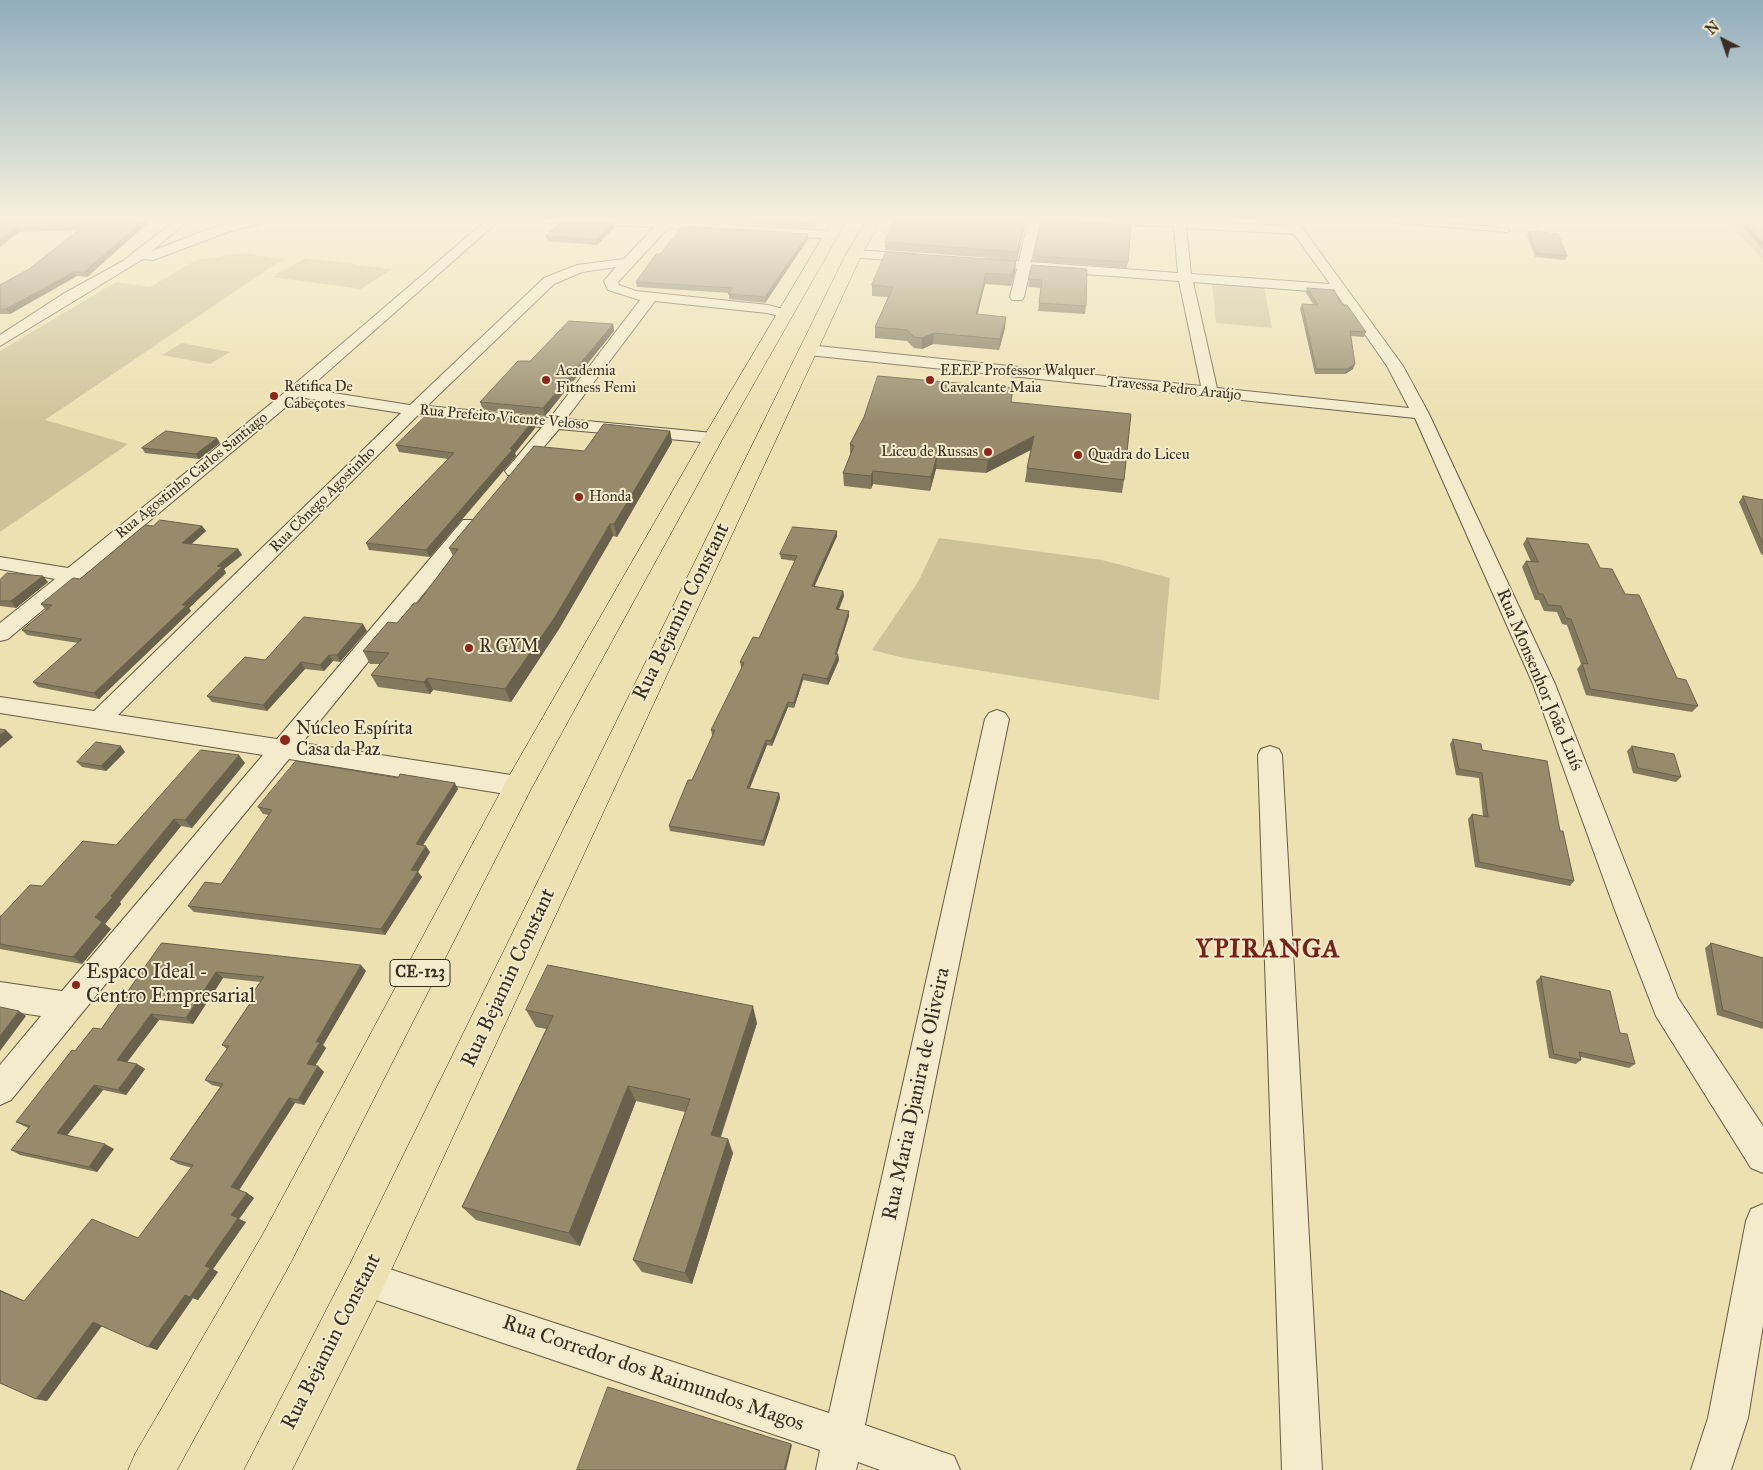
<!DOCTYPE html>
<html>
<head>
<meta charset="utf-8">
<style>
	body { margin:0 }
	#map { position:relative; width:1763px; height:1470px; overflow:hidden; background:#ede0b1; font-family:"IM FELL Great Primer",serif }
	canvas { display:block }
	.north { position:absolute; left:1698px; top:15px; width:50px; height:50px; -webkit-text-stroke:4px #f3ebcc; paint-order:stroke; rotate:319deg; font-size:14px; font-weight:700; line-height:20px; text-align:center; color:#392e21 }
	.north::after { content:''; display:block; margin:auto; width:18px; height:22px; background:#392e21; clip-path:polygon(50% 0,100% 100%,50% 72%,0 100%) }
</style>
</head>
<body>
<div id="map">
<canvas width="1763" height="1470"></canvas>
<div class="north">N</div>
</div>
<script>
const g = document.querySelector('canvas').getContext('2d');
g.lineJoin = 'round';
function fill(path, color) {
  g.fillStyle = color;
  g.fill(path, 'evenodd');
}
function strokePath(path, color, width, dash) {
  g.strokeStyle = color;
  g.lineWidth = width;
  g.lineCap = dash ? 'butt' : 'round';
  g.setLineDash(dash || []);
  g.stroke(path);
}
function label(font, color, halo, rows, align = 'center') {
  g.font = font + ' "IM FELL Great Primer",serif';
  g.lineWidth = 4;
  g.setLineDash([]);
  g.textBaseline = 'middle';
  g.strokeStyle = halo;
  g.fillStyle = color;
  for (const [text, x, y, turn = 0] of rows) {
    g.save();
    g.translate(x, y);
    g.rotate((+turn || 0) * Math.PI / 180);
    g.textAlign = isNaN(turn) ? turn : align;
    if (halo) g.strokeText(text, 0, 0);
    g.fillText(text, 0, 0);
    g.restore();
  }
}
fill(new Path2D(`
	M1723 218H1763V263L1758 254Z
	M243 253 283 259 45 420 128 444 0 532V351L116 282 150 287 196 260Z
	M305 258 392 269 361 289 272 277Z
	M1212 283 1264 287 1272 328 1216 323Z
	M182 343 230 352 210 364 162 355Z
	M939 538 1102 560 1170 578 1159 700 904 658 872 650 918 582Z`), '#cec299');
strokePath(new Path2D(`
	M1739 218 1763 246`), '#80745a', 4.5);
const service = new Path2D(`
	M1359 218H1378L1507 228 1510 230 1507 232 1362 220Z`);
const minor = new Path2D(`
	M178 218H191L152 251C186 239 235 214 271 218L269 221 228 232 153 260 143 259 0 346V335L63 294 123 261Z
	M489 218H502L308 389 410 405 544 278 577 265 624 259 654 227 522 222 516 218 661 220 664 218H676L674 221 832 231 838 235 832 239 668 228 618 282 619 285 636 291 768 305 791 311 793 314 786 318 767 313 655 301 566 419 713 433 719 434 722 438 719 442 713 443 559 429 520 475H508L505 471 542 427 418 415 118 715 277 739 463 520H477L480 524 477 528 302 743 518 776 527 779 530 786 527 793 518 796 289 759 11 1100 0 1105V1065L41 1016 0 1010V982L62 991 263 755 0 713V697L94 711 401 413 298 397 8 639 0 641V623L55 579 0 569V557L68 568 289 389ZM616 267 604 281 608 290 640 300 550 418 427 406 554 284 582 272Z
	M1029 218H1041L1031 262 1178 273 1174 227 1073 222 1067 218H1133L1288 226 1283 218H1295L1403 366 1429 414 1555 684 1678 998 1763 1126V1173L1751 1168 1656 1016 1616 913 1533 684 1415 418 808 355 800 350 808 345 1201 386 1179 281 1030 270 1024 297 1022 300H1012L1010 297 1017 269 985 267 978 263 985 259 1019 261ZM1186 228 1294 234 1330 284 1191 274ZM1193 282 1336 293 1387 366 1409 408 1217 388Z
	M854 250 916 254 923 258 916 262 849 257 848 254Z
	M997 710 1005 713 1009 719 865 1425 954 1456 960 1470H880L858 1462 856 1470H816L820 1450 352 1292 347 1279 352 1266 365 1261 829 1413 985 719 989 713Z
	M1270 746 1279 749 1282 755 1322 1470H1282L1258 755 1261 749Z
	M1763 1204V1325L1748 1418 1731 1470H1691L1708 1418 1746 1221 1751 1209Z`);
const primary = new Path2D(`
	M834 218H848L723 438 531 789 291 1262 177 1470H128L135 1454 263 1234 508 778 703 438Z
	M868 218H882L862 254 380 1294 292 1470H244L350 1264 846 254Z`);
strokePath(service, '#665a45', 2);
strokePath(minor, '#665a45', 2);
strokePath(primary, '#392e21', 1);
fill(service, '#f3ebcc');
fill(minor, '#f3ebcc');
fill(primary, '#ede0b1');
fill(new Path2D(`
	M0 218H153L148 223 87 277 77 276 10 314H0V285L29 269 79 230 19 232 0 247Z
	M690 218H821L815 228 690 219Z
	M1027 218 1017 260 885 250V242Z
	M615 227 597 245 547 241 546 236Z
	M1529 231 1567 256 1565 260 1535 257 1527 235Z
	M808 234V239L765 303 729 299V293L637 287 636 282 660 254Z
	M1034 256 1128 262 1127 268 1033 261Z
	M1016 261 1015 272 1011 286 985 284 977 315 1005 328 999 350 933 344 922 349 914 348 907 341 875 338V327L888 297 872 296V285Z
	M1032 265 1086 306 1085 314 1038 311 1041 288 1028 287Z
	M1307 288 1342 305 1366 332 1364 337 1351 336 1353 369 1345 374H1315L1300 308 1302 304H1313L1306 293Z
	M613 324 614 331 545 416 483 410 480 402 530 361Z
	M1012 402 1124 480 1122 493 1025 482 1027 468 1031 450 986 473 936 469 930 491 873 484 871 489 844 486 843 473 850 456V444Z
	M465 420 533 421 535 428 515 453 516 456 430 557 369 550 366 543 448 459 399 452 396 445Z
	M670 431 672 442 617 537 613 536 559 629 511 702 433 690 430 694 378 687 371 675 380 664H370L363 651 397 623 418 603 453 556 449 548 584 451Z
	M220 443 199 459 145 453 142 448Z
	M1743 496 1763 500V555L1761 554 1739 502Z
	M153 526H202L206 531 191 544 238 549 242 555 224 569 226 573 189 608 191 611 99 699 38 687 33 682 78 643 27 635 22 630 46 610 41 604 80 579Z
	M837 531V536L814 587 843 591 844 596 838 610 849 616 837 654H838L839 660 828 685 803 680 794 708 788 707 772 746 767 745 749 789 779 793 780 798 764 846 670 831 669 826 692 780 713 735H712L711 730 742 668 741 667 740 662 759 638 795 561 781 559 780 554Z
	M1527 538 1600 568 1625 594 1677 678 1698 706 1692 712 1586 695 1577 669 1581 664 1567 625 1562 624 1557 612 1544 611 1539 600H1535L1522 567 1526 561 1531 562 1523 544Z
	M0 580 48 582 16 608 0 606Z
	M367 631 340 662 333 661 324 671 305 669 267 711 212 702 207 696 265 660Z
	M1453 739 1482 750 1560 831 1574 881 1570 886 1475 867 1468 819 1472 814 1483 816 1479 778 1456 775 1450 744Z
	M1632 746 1681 777 1676 782 1633 773 1627 751Z
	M125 752 106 771 82 767 77 762Z
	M245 763 192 828 181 826 120 902 121 904 105 924 111 929 82 964 0 949V916H1L42 886 116 845Z
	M458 789 423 845 430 852 418 872 422 877 385 935 194 912 188 906 221 884 269 815 263 814 258 807Z
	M162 943 366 971 323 1045 326 1048 315 1066H318L324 1072 304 1105 295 1103 239 1190 247 1193 254 1198 239 1219 246 1222 213 1269 218 1272 198 1300 193 1298 157 1350 102 1326 47 1401 36 1399 0 1383V1290L24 1301 138 1238 192 1168 178 1164 170 1159 220 1087 212 1085 205 1080 227 1049 222 1045 254 997 251 995 261 982 223 978 193 1024 159 1020 127 1062 137 1064 145 1069 126 1095 103 1090 67 1135 114 1149 97 1172 20 1155 11 1150 28 1128 16 1122 75 1051 101 1029Z
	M1711 943 1763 958V1029L1717 1015 1705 948Z
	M1541 976 1620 1033 1635 1064 1629 1068 1581 1057V1060L1576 1064 1549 1058 1536 981Z
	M526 1010 757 1023 721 1137 733 1153 692 1284 642 1272 633 1260 685 1112 636 1101 580 1246 476 1220 462 1207 546 1029 536 1027Z`), '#82785d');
fill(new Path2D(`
	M146 218H153L148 223 87 277 84 272Z
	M818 218H821L815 228 814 224Z
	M1026 218H1027L1017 260V252Z
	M614 223 615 227 597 245 596 240Z
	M16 228 19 232 0 247V240Z
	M808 234V239L765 303V297Z
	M1016 261 1015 272 1011 286 1012 275Z
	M74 272 77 276 10 314 6 309Z
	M986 273 985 284 975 325 976 314Z
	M1006 317 1005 328 999 350 1000 339Z
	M613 324 614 331 545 416 543 408Z
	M934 333 933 344 922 349V338Z
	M1355 364 1353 369 1345 374 1347 369Z
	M533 421 535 428 515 453 516 456 430 557 426 550Z
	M670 431 672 442 617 537 614 524Z
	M1034 436 1032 449 986 473 988 460Z
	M217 438 220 443 199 459 196 454Z
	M937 456 936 469 930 491 931 477Z
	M873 471V484L871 489V476Z
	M610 524 613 536 559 629 511 702 505 689Z
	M202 526 206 531 186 549 182 543Z
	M837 531V536L812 592V586Z
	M238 549 242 555 224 569 226 573 189 608 191 611 99 699 94 693 217 566Z
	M43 576 48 582 16 608 11 601Z
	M843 591 844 596 837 615 836 609Z
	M849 611V616L835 659V654Z
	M363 624 367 631 340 662 337 655Z
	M838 654 839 660 828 685 827 679Z
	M329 655 333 661 324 671 320 665Z
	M301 662 305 669 267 711 263 705Z
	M803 674V680L794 708V703Z
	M427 678 433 690 430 694 424 682Z
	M788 702V707L772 746 771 741Z
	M6 730 13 737 0 748V735Z
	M766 740 767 745 748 793 747 788Z
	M121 746 125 752 106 771 101 766Z
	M239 755 245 763 192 828 185 820Z
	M455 783 458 789 420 850 416 844Z
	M779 793 780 798 764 846 763 841Z
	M174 819 181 826 120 902 121 904 105 924 111 929 82 964 73 957 95 917 111 896Z
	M426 846 430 852 418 872 422 877 385 935 381 929 411 870Z
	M361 965 366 971 323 1045 326 1048 313 1069 307 1064 316 1042Z
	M216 972 223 978 193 1024 186 1018Z
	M753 1006 757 1023 716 1150 711 1135Z
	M19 1011 26 1016 0 1051V1036Z
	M151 1014 159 1020 125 1065 117 1060Z
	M137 1064 145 1069 126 1095 118 1090Z
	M318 1066 324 1072 304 1105 298 1100Z
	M94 1085 103 1090 65 1138 57 1133Z
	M628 1086 636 1101 580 1246 569 1233Z
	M289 1098 295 1103 238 1192 231 1187Z
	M728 1139 733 1153 692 1284 685 1273Z
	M105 1144 114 1149 97 1172 89 1167Z
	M247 1193 254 1198 239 1219 246 1222 213 1269 218 1272 198 1300 190 1297 205 1266 231 1215Z
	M0 1290 34 1305 24 1301 0 1291Z
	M185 1295 193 1298 157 1350 148 1347Z
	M93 1322 102 1325 47 1401 36 1399Z
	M791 1444 792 1445 786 1470H784Z`), '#6a614c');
const building = new Path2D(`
	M0 218H146L84 272H74L6 309H0V285L29 269 85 225 16 228 0 240Z
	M726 218H818L814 224Z
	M895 218H1026L1017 252 885 242Z
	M1042 218 1131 225 1128 262 1034 256Z
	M563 221 614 223 596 240 546 236Z
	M683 226 808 234 765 297 728 294 732 288 636 282 656 254H660Z
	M1529 231 1558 234 1567 256 1537 253Z
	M886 252 1016 261 1012 275 986 273 976 314 1006 317 1000 339 934 333 922 338 914 337 907 330 875 327 893 287 872 285Z
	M1032 265 1087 269 1086 306 1039 303 1042 280 1029 279Z
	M1307 288 1334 290 1342 305H1347L1366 332 1350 331 1355 364 1347 369H1316L1302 304 1318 305Z
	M569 321 613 324 543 408 480 402 518 361H530Z
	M878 376 1013 388 1011 402 1131 414 1124 480 1027 468 1034 436 988 460 937 456 931 477 873 471 871 476 843 473 854 446 850 444 864 417Z
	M427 415 465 420 469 415 533 421 510 449H513L426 550 366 543 454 453 396 445Z
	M604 424 670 431 614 524H610L555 617 505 689 427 678 424 682 371 675 389 653 363 651 388 622 397 623 414 603H418L458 549 449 548 534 446 584 451Z
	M166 431 217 438 196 454 142 448Z
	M1743 496 1763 500V544Z
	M160 520 202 526 182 543 238 549 217 566 222 567 182 605H187L94 693 33 682 82 639 22 630 52 605 41 604 73 578 80 579 145 525 153 526Z
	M793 527 837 531 812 586 843 591 836 609 849 611 835 654H838L827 679 803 674 794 703 788 702 771 741 766 740 747 788 779 793 763 841 669 826 688 780H692L715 730H711L744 663 740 662 753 637 759 638 797 556 780 554Z
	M1527 538 1588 544 1600 568 1612 569 1625 594 1639 595 1677 678 1686 680 1698 706 1590 689 1582 663 1588 664 1571 619 1566 618 1561 606 1548 605 1543 594H1539L1526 561 1538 562Z
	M7 573 43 576 11 601H0V580Z
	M304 617 363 624 337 655H329L320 665 301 662 263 705 207 696 245 657 265 660Z
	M0 729 6 730 0 735Z
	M1453 739 1481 744 1482 750 1547 761 1560 831H1563L1574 881 1479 862 1472 814 1488 817 1482 773 1459 769Z
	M96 742 121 746 101 766 77 762Z
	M1632 746 1674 754 1681 777 1638 768Z
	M201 750 239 755 185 820 174 819 111 896 113 897 95 917 102 922 73 957 0 944V916H1L30 885 42 886 83 841 116 845Z
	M296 761 398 778 400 774 455 783 416 844 426 846 411 870 418 871 381 929 188 906 205 882 221 884 272 810 258 807Z
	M162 943 361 965 316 1042H320L307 1064 318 1066 298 1100 289 1098 231 1187 247 1193 231 1215 238 1218 205 1266 210 1268 190 1297 185 1295 148 1347 93 1322 36 1399 0 1383V1291L24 1301 92 1219 138 1238 193 1165 170 1159 223 1084 205 1080 229 1046 222 1045 255 996 251 995 264 977 216 972 186 1018 151 1014 117 1060 137 1064 118 1090 94 1085 57 1133 105 1144 89 1167 11 1150 30 1126 16 1122 72 1050 75 1051 93 1028 101 1029Z
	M1711 943 1763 958V1023L1723 1010Z
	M548 965 753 1006 711 1135 728 1139 685 1273 633 1260 690 1099 628 1086 569 1233 462 1207 553 1016 526 1010Z
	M1541 976 1610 991 1620 1033 1627 1034 1635 1064 1579 1052 1581 1060 1554 1054Z
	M0 1007 19 1011 0 1036Z
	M608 1387 791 1444 784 1470H577Z`);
fill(building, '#978b6c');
strokePath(building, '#6a614c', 1);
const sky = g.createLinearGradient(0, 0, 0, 423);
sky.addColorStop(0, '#91adbe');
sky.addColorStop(0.52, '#f7f1dc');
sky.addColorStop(1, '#f7f1dc00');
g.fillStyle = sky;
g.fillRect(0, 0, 1763, 423);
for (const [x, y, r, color] of [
	[546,380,5,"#8f2418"],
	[930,380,5,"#8f2418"],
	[274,396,5,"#8f2418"],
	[988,452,5,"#8f2418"],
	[1078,455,5,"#8f2418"],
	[579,497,5,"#8f2418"],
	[469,648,5,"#8f2418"],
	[285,740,6,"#8f2418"],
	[76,985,5,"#8f2418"]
]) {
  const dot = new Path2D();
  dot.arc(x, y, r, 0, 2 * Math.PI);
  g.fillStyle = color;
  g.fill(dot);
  strokePath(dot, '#f3ebcc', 2);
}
label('15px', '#392e21', '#f3ebcc', [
	["Academia",556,371],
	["Fitness Femi",556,388],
	["EEEP Professor Walquer",940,371],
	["Cavalcante Maia",940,388],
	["Retifica De",284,387],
	["Cabeçotes",284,404],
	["Liceu de Russas",978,452,"right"],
	["Quadra do Liceu",1088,455],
	["Honda",589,497]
], 'left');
label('15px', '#392e21', '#f3ebcc', [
	["Travessa Pedro Araújo",1174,389,6],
	["Rua Prefeito Vicente Veloso",504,418,5],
	["Rua Agostinho Carlos Santiago",192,476,-39],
	["Rua Cônego Agostinho",323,500,-45]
]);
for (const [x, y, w] of [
	[420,973,60]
]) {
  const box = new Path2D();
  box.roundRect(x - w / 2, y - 13.5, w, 27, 4);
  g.fillStyle = '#f3ebcc';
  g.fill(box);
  strokePath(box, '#392e21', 1);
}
label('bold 16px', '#392e21', null, [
	["CE-123",420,973]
]);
label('18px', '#392e21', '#f3ebcc', [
	["R GYM",479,648],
	["Núcleo Espírita",296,730],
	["Casa da Paz",296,751]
], 'left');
label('18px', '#392e21', '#f3ebcc', [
	["Rua Monsenhor João Luís",1539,680,67]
]);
label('21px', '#392e21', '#f3ebcc', [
	["Rua Bejamin Constant",682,612,-64],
	["Rua Bejamin Constant",509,978,-65],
	["Rua Maria Djanira de Oliveira",917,1094,-78],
	["Rua Bejamin Constant",332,1342,-63],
	["Rua Corredor dos Raimundos Magos",653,1374,19]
]);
label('21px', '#392e21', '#f3ebcc', [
	["Espaco Ideal -",86,973],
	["Centro Empresarial",86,997]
], 'left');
g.letterSpacing = '1px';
label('bold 26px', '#7a1f14', '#f3ebcc', [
	["YPIRANGA",1268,951]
]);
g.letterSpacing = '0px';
</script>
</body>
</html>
